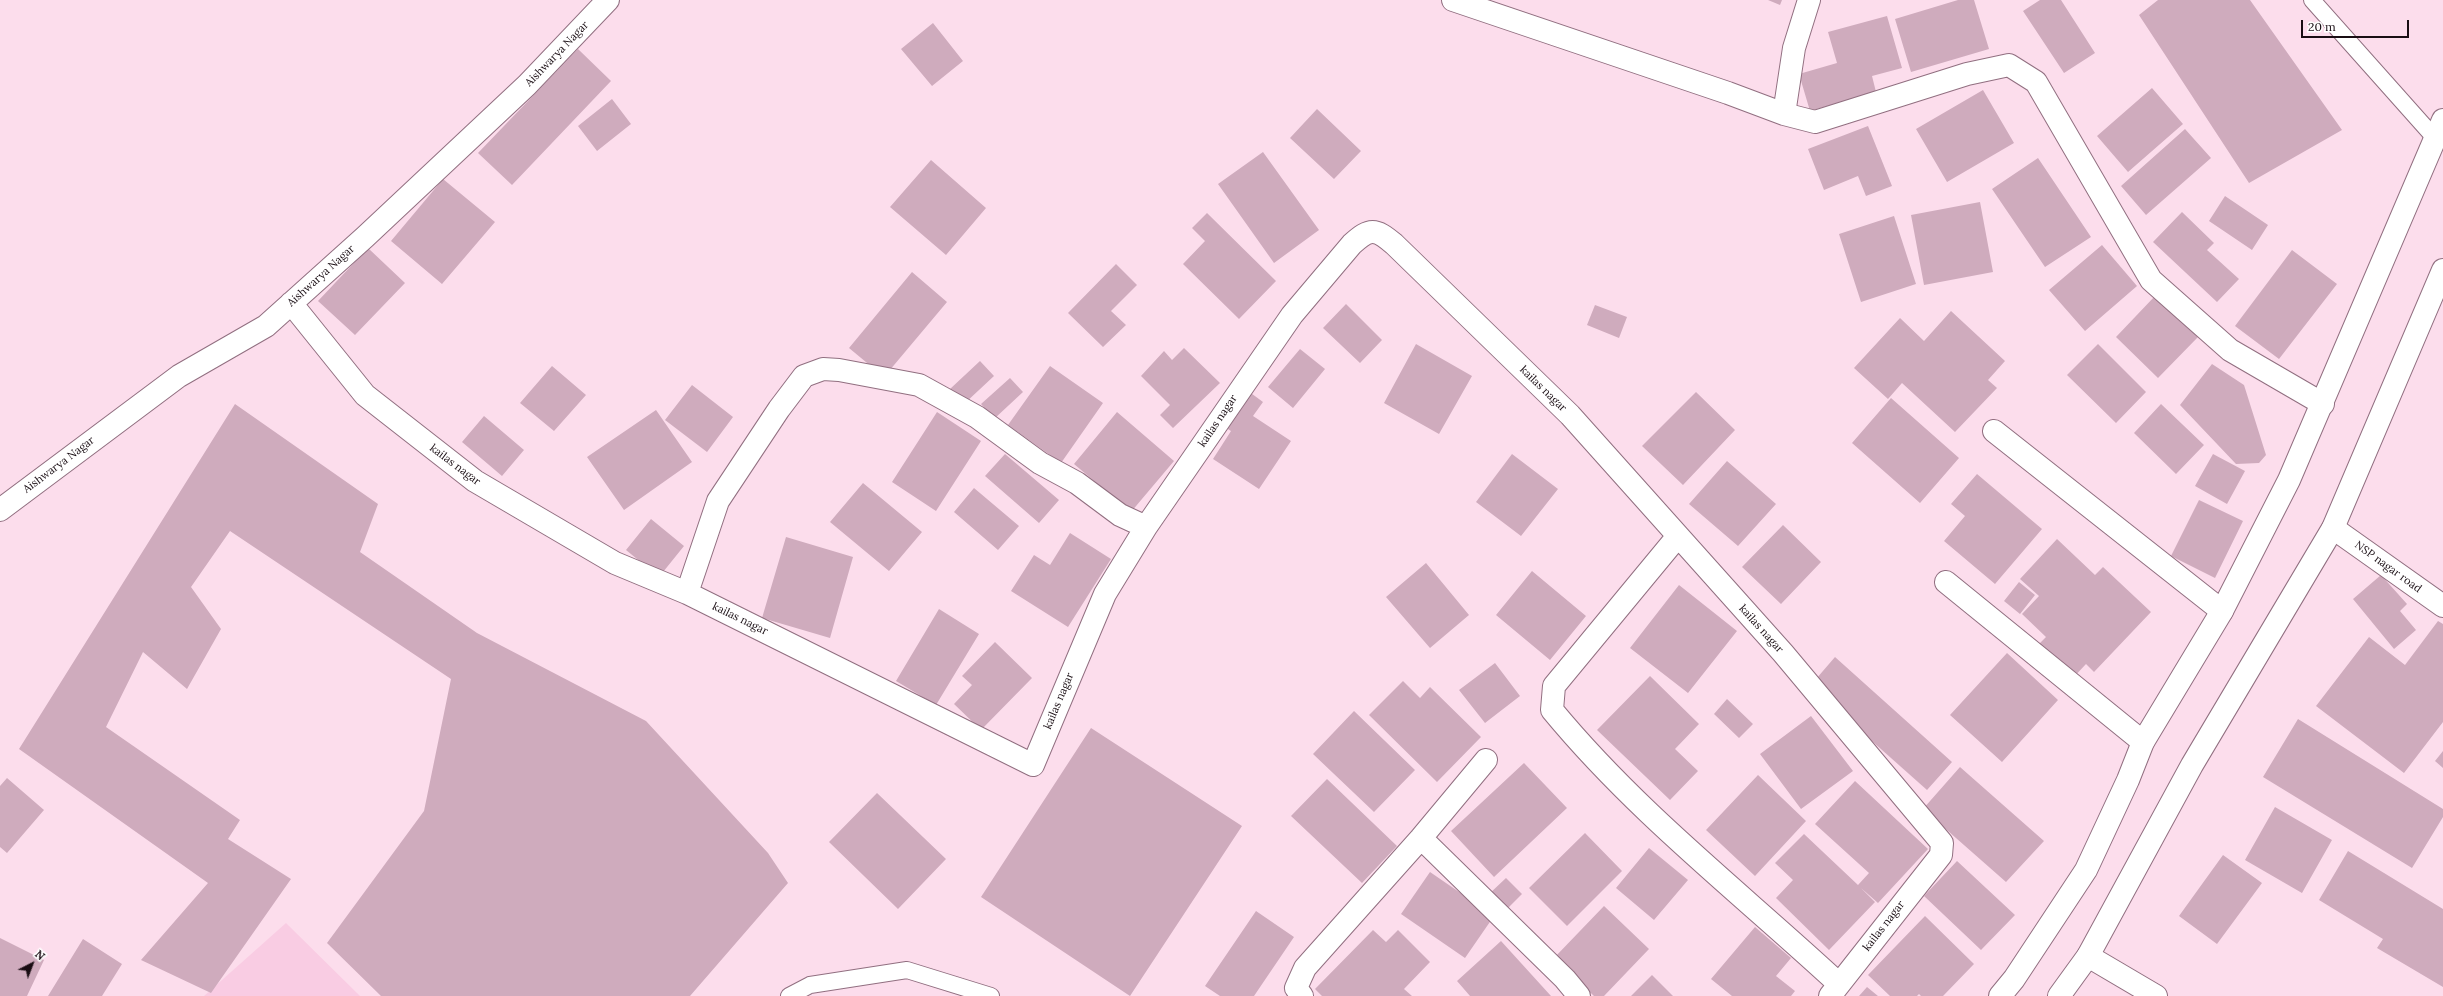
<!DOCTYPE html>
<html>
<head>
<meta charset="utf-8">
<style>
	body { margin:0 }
	#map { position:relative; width:2443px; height:996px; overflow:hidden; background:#fcddec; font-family:Lora,serif }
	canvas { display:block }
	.north { position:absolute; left:12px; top:944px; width:40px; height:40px; -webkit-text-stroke:3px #fff; paint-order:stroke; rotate:42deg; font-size:11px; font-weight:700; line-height:16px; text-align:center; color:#190d13 }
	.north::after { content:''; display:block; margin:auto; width:14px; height:18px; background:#190d13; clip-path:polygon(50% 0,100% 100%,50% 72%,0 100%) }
	.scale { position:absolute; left:2301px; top:20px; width:108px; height:18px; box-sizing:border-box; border:2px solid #190d13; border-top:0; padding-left:5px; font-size:12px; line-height:14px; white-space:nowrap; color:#190d13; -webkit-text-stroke:3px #fff; paint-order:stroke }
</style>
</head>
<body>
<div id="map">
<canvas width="2443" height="996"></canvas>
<div class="north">N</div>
<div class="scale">20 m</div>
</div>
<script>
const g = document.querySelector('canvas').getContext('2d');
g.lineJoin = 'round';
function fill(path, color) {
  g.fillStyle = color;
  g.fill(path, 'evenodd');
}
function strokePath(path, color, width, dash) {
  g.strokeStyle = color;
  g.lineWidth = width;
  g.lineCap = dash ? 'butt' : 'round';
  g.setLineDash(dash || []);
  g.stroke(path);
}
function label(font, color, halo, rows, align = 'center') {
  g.font = font + ' Lora,serif';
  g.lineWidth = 4;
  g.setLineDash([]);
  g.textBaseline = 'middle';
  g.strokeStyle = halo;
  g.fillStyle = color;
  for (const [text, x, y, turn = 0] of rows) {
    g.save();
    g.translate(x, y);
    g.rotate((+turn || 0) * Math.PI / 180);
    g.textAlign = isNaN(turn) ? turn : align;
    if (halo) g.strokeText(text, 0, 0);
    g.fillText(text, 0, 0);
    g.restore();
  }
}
fill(new Path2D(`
	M286 923 360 996H204Z`), '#f9cce3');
fill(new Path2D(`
	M1768 0H1782L1780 5Z
	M1958 0H1974L1989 49 1911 72 1895 19Z
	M2040 0H2061L2095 53 2064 73 2023 11Z
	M2158 0H2250L2342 130 2249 183 2139 15Z
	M1887 16 1902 68 1872 76 1876 92 1810 111 1799 74 1837 63 1828 32Z
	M933 23 963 61 932 86 901 49Z
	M578 49 611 81 512 185 478 153Z
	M2152 88 2183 124 2128 172 2097 136Z
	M1983 90 2014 143 1947 182 1916 129Z
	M612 99 631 124 597 151 578 126Z
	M1317 109 1361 151 1334 179 1290 138Z
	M1868 126 1892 186 1866 196 1858 176 1824 190 1808 149Z
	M2185 129 2211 158 2146 215 2121 186Z
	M1263 152 1319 230 1274 263 1218 184Z
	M2038 158 2091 237 2045 267 1992 189Z
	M931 160 986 208 946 255 890 207Z
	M443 179 495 222 442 284 391 241Z
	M2225 196 2268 225 2252 250 2209 221Z
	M1980 202 1993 272 1924 285 1911 215Z
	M2182 212 2214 243 2207 250 2239 279 2217 302 2153 242Z
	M1207 213 1276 281 1239 319 1183 264 1205 241 1192 228Z
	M1894 216 1916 284 1861 302 1839 234Z
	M2102 245 2137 286 2085 331 2049 290Z
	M368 248 405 283 355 335 318 301Z
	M2292 250 2337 284 2279 359 2235 326Z
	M1116 264 1137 285 1111 311 1126 325 1103 347 1068 313Z
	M912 272 947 302 884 377 849 348Z
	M2155 296 2198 337 2158 378 2116 337Z
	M1346 304 1382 340 1360 363 1323 328Z
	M1595 305 1627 317 1619 338 1587 325Z
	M1951 311 2005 361 1988 380 1997 388 1955 432 1902 383 1888 399 1854 368 1900 318 1924 341Z
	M1416 344 1472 376 1439 434 1384 403Z
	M2098 344 2146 392 2116 423 2067 375Z
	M1184 348 1220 383 1173 428 1160 415 1170 405 1141 376 1164 351 1172 360Z
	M1300 349 1325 369 1293 408 1268 387Z
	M980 361 994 376 964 404 950 389Z
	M2212 364 2244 385 2266 455 2259 463 2236 464 2180 405Z
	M552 366 586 395 554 431 520 403Z
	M1050 366 1103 403 1061 463 1008 425Z
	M1010 378 1023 392 994 419 981 404Z
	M692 385 733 417 707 452 665 420Z
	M1244 388 1263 402 1253 416 1291 441 1259 489 1213 459 1231 431 1220 424Z
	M1696 392 1735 430 1683 485 1642 446Z
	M1891 398 1959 458 1920 503 1852 443Z
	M235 404 378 504 360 552 477 633 646 721 768 853 788 883 690 996H381L327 943 424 811 451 679 230 531 191 587 221 629 187 689 143 652 106 727 240 820 228 839 291 879 211 993 141 960 208 883 19 749Z
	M2161 404 2204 445 2176 474 2134 433Z
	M656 410 692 462 624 510 587 457Z
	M937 412 981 441 936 511 892 482Z
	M1117 412 1174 461 1131 512 1074 464Z
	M484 416 524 450 502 476 462 442Z
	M1005 454 1059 500 1039 523 985 476Z
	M1512 454 1558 489 1521 536 1476 502Z
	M2213 454 2245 471 2227 504 2195 486Z
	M1727 461 1776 504 1738 546 1689 504Z
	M1977 474 2042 529 1995 584 1944 541 1965 516 1951 504Z
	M863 483 922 532 889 571 830 522Z
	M974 488 1019 526 998 550 954 512Z
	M2199 500 2243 521 2215 578 2171 556Z
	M651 519 684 546 659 577 626 550Z
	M1783 525 1821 562 1781 604 1742 567Z
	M1070 533 1111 559 1068 627 1011 591 1034 555 1050 565Z
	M786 537 853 557 830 638 762 618Z
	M2057 539 2095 575 2103 567 2151 612 2094 672 2086 664 2071 680 2036 647 2046 637 2022 614 2039 596 2020 579Z
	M1426 563 1469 615 1430 648 1386 597Z
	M1532 571 1586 616 1550 660 1496 615Z
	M2381 575 2407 604 2400 611 2416 630 2394 649 2353 599Z
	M2019 582 2035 595 2020 614 2004 601Z
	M1679 585 1737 631 1688 693 1630 648Z
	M939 609 979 634 936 705 896 681Z
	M2438 621 2443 624V722L2404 773 2316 706 2369 637 2405 665Z
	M995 642 1032 678 981 730 954 704 972 685 962 676Z
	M2007 653 2058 700 2002 762 1950 715Z
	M1835 657 1952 762 1927 790 1810 686Z
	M1495 663 1520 696 1485 723 1459 690Z
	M1650 676 1699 724 1675 749 1698 771 1670 800 1597 730Z
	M1403 681 1420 698 1430 687 1481 737 1437 782 1369 715Z
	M1727 699 1753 724 1739 738 1714 714Z
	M1354 711 1415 770 1374 812 1313 754Z
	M1811 716 1853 771 1801 809 1760 754Z
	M2298 719 2443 809V817L2412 868 2263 777Z
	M1091 728 1242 826 1130 996 981 897Z
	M2443 751V768L2435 761Z
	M1524 763 1567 808 1494 877 1451 831Z
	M1960 767 2044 841 2006 882 1923 809Z
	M1758 775 1806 821 1755 876 1706 830Z
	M7 778 44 810 7 853 0 847V786Z
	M1327 779 1397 846 1362 883 1291 816Z
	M1855 781 1928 849 1878 903 1861 888 1875 902 1829 950 1776 898 1793 880 1775 863 1804 834 1858 885 1869 873 1815 824Z
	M877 793 946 859 898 909 829 842Z
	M2275 807 2332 840 2302 893 2245 860Z
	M1585 833 1622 871 1567 926 1529 888Z
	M1649 848 1688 880 1654 920 1616 888Z
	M2348 851 2443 909V987L2377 948 2383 939 2319 900Z
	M2223 855 2262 883 2217 944 2179 916Z
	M1957 861 2015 915 1981 950 1924 896Z
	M1430 872 1494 916 1465 958 1401 914Z
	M1506 878 1522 894 1504 912 1488 895Z
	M1604 906 1649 949 1604 996H1594L1554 958Z
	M1256 911 1294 937 1254 996H1220L1205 986Z
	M1925 916 1974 964 1943 996H1921L1919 994 1917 996H1890L1868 975Z
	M1755 927 1791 958 1776 976 1795 991 1791 996H1732L1711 979Z
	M1373 930 1386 942 1398 930 1430 962 1404 989 1412 996H1322L1315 989Z
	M0 938 44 960 27 996H0Z
	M83 939 122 964 102 996H48Z
	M1501 941 1551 996H1470L1457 981Z
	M1652 975 1673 996H1631Z
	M1867 987 1878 996H1859Z`), '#cfabbd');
const service = new Path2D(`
	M2312 0 2434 137
	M789 996 810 985 907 970 991 996`);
const minor = new Path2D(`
	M1453 0 1728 93 1784 114 1815 122 1967 74 2009 65 2036 82 2151 280 2230 350 2323 404
	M1784 114 1794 48 1809 0
	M291 303 365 395 475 481 615 563 687 593 1033 765 1105 594 1146 527 1292 315 1352 244C1370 228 1375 228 1394 244L1570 415 1783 653 1942 843 1941 855 1830 996
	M1994 431 2222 611
	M0 510 179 376 266 326 365 237 527 85 608 0
	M2333 528 2443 606
	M1678 536 1554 686 1552 710C1637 813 1742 894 1839 984
	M1946 582 2143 742
	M687 593 718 501 779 409 804 376 823 369 839 370 919 385 977 417 1040 463 1077 483 1120 515 1146 527
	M1421 838 1565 979 1579 996
	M2088 956 2156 996
	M1302 996 1296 988 1305 968 1421 838 1486 760`);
const primary = new Path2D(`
	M2000 996 2014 979 2086 870 2128 780 2143 742 2222 611 2289 480 2443 120
	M2059 996 2088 956 2192 765 2333 528 2443 270`);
strokePath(service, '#916f80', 18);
strokePath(minor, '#916f80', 24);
strokePath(primary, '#916f80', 24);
strokePath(service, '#fff', 16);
strokePath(minor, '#fff', 22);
strokePath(primary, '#fff', 22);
label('11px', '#190d13', '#fff', [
	["Aishwarya Nagar",557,54,-46],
	["Aishwarya Nagar",321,276,-42],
	["kailas nagar",1543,389,44],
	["kailas nagar",1218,421,-56],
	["Aishwarya Nagar",59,465,-37],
	["kailas nagar",455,465,37],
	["NSP nagar road",2388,567,36],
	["kailas nagar",740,619,26],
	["kailas nagar",1761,629,48],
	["kailas nagar",1059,701,-67],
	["kailas nagar",1884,926,-52]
]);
</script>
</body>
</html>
